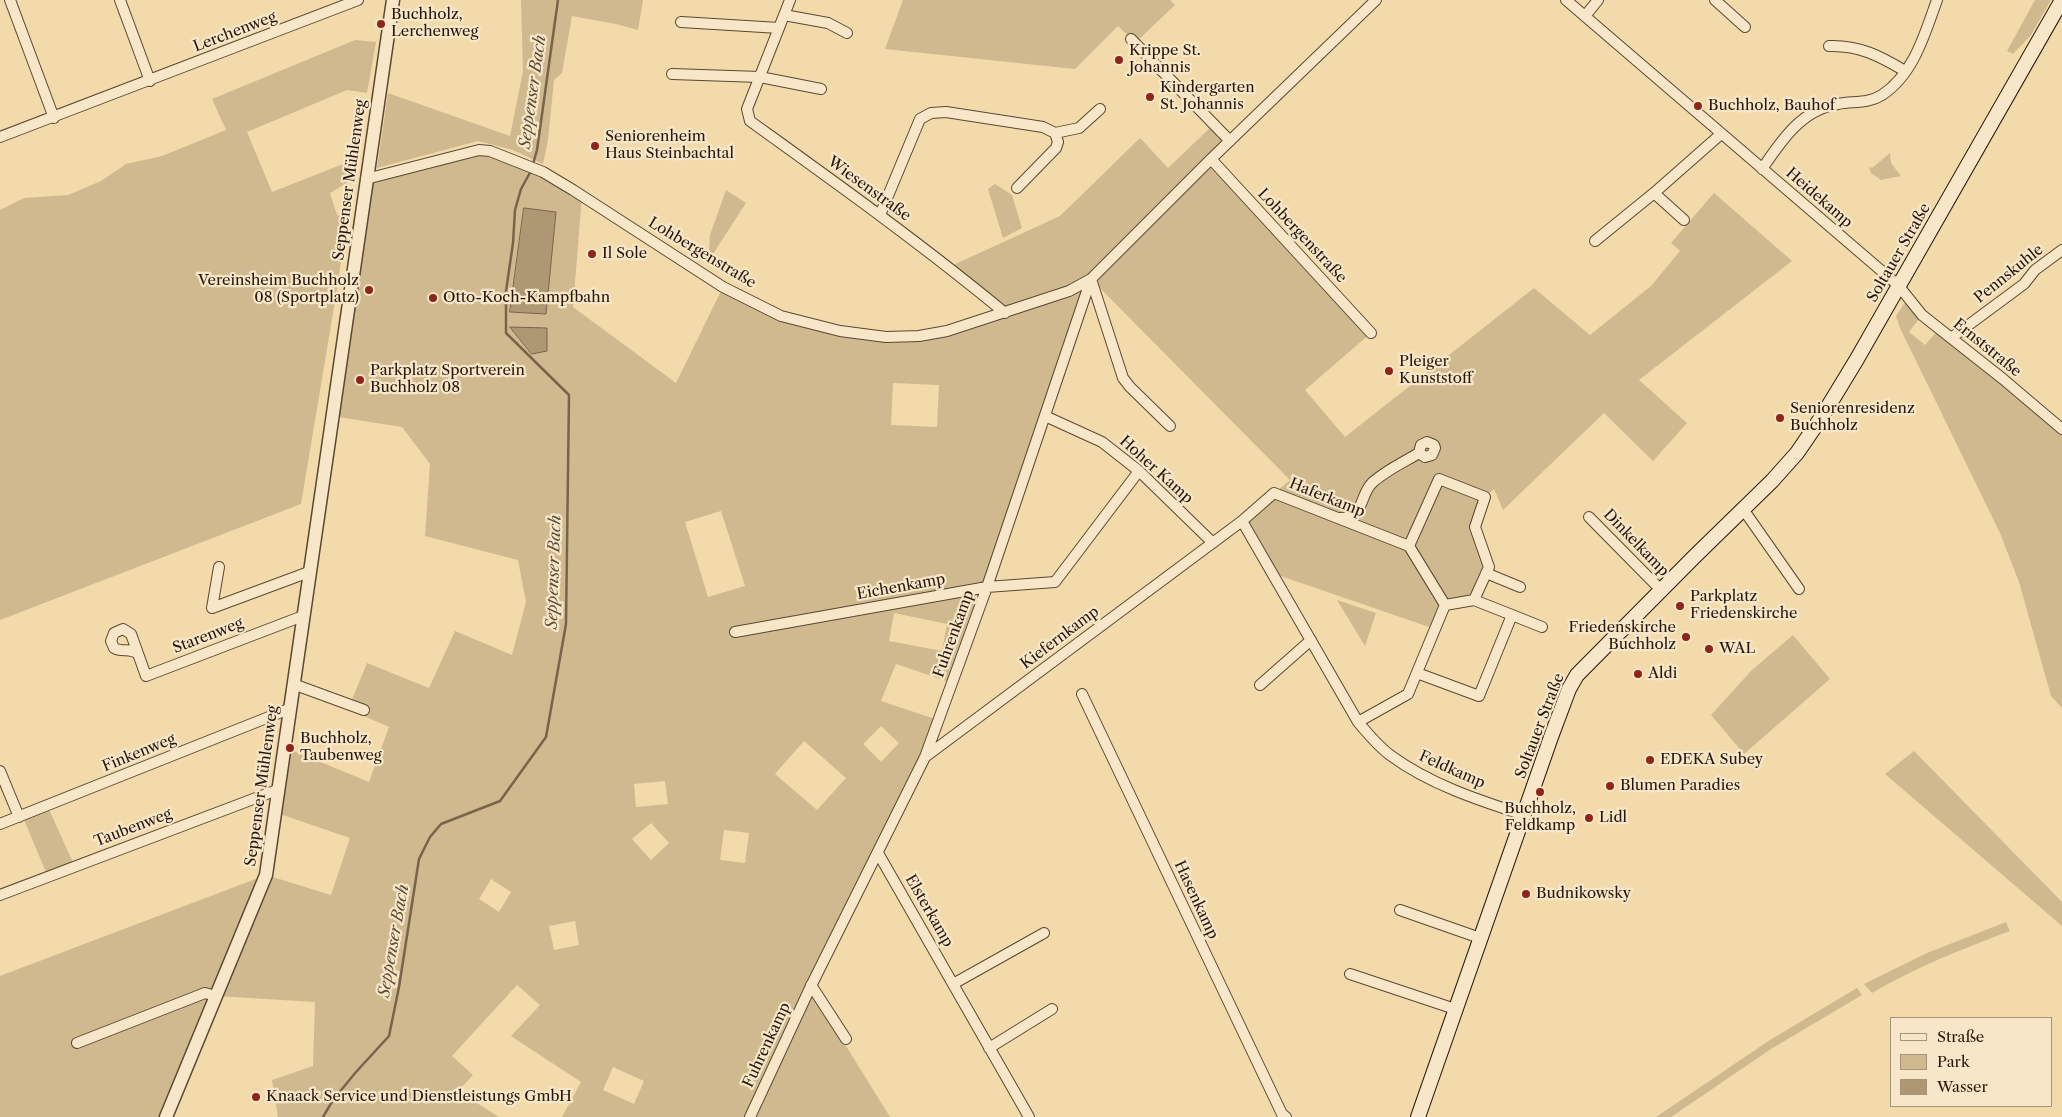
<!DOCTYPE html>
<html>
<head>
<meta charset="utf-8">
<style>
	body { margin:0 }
	#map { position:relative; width:2062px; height:1117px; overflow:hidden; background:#f3daaa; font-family:"Libre Caslon Text",serif }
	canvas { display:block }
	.legend { position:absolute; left:1890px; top:1017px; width:162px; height:90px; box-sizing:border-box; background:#f7e7c8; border:1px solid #a4947c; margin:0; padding:6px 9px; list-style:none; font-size:15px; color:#27170b }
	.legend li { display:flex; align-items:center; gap:10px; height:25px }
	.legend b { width:25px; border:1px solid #a4947c }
</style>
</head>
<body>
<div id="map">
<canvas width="2062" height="1117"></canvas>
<ul class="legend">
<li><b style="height:6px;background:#f7e7c8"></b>Straße</li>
<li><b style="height:14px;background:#d0b98f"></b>Park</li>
<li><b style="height:14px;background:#ae9874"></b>Wasser</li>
</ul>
</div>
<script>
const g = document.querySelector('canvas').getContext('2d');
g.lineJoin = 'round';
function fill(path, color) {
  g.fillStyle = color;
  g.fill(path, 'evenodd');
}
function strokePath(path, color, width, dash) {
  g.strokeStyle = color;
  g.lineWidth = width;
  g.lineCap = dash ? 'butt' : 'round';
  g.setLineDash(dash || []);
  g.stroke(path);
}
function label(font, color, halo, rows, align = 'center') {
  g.font = font + ' "Libre Caslon Text",serif';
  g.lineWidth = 4.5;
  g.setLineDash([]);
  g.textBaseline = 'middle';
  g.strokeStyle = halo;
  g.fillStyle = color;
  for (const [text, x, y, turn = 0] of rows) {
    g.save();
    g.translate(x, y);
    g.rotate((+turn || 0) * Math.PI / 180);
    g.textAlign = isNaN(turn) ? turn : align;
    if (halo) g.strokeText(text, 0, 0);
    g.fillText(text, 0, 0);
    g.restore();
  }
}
fill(new Path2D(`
	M521 0H643L638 30 616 24 572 16 562 73 554 80 548 140 543 164 513 150 478 141 377 168 388 93 510 136 523 71Z
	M903 0H1170L1175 5 1135 43 1118 26 1075 69 885 49Z
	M2035 0H2051L2031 35 2013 54 2007 51Z
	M355 40 376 42 367 93 347 90 247 132 272 192 356 159 353 179 330 193 337 215 347 218 337 289 301 504 0 620V210L24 198 68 195 101 181 126 164 162 156 226 130 212 99Z
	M1214 124 1230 141 1211 159 1371 333 1305 390 1345 437 1534 288 1590 335 1651 286 1680 251 1671 243 1714 193 1792 261 1639 380 1687 423 1653 461 1604 413 1503 510 1494 489 1485 497 1475 527 1489 567 1474 600 1445 605 1435 629 1272 573 1242 521 1290 480 1092 280 952 683 896 664 881 701 938 720 810 988 890 1117H562L581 1082 511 1036 540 1005 517 985 452 1056 473 1075 458 1091 499 1117H278L272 1080 313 1066 315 1002 216 996 166 1115 160 1117H0V976L266 875 331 895 350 838 274 812 284 747 369 782 389 727 348 709 367 663 429 688 455 631 512 655 526 602 518 560 425 536 430 464 402 427 332 416 366 179 490 151 582 196 573 307 676 383 723 287 781 316 840 331 919 336 1004 313 949 267 1060 216 1140 138 1168 168ZM524 208 556 212 546 314 510 312ZM893 383 939 385 937 427 891 425ZM721 511 745 586 708 597 685 522ZM894 613 947 624 942 651 889 641ZM881 726 899 743 881 762 863 744ZM804 741 846 778 817 810 775 774ZM665 781 668 804 636 807 634 784ZM651 823 669 843 651 860 632 839ZM724 830 749 833 745 863 720 860ZM491 879 511 892 499 912 479 899ZM575 921 579 945 554 950 549 926ZM613 1067 644 1081 634 1104 603 1090Z
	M1890 153 1891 163 1901 176 1881 180 1871 173 1869 167 1872 168Z
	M995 184 1012 195 1022 228 1003 238 988 189Z
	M726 190 746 203 713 254 709 251 710 235Z
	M1908 298 1922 315 1909 332 1925 345 1939 329 2062 429V708L2051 696 2019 582 2000 533 1900 328 1896 316Z
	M1337 600 1376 613 1365 646Z
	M1793 635 1830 679 1744 754 1711 715 1752 670Z
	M1914 751 2062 902V926L1885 774Z
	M47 805 75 867 48 877 22 815Z
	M2006 922 2010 931C1962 949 1916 967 1872 993L1864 984 1927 953Z
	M1857 988 1862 995 1771 1049 1671 1117H1656L1770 1040Z`), '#d0b98f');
const water = new Path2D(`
	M524 208 556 212 546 314 510 312Z
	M510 327 547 328V351L532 354Z`);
fill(water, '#ae9874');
strokePath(water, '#78644a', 1);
strokePath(new Path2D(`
	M533 164 537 150 558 0
	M323 1117 333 1100 356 1072 389 1036 399 987 419 859 430 837 441 824 500 801 546 737 566 624 569 395 506 333V291L513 243 515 210 521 189 532 169`), '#78644a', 2.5);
const minor = new Path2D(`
	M10 0 54 118
	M120 0 150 81
	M790 0 747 109 750 121C836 183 923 245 1005 313
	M1566 0 1898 285 1922 315 2003 379 2062 429
	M1715 0 1745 27
	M784 15 828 23 847 33
	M1585 16 1598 0
	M681 22 779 28
	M1131 39 1230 141
	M1829 46C1859 45 1880 56 1905 71
	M672 74 760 77 821 89
	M1055 133 1079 128 1100 109
	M0 137 358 0
	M1211 159 1371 333
	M1762 169C1781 141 1802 109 1838 104 1853 101 1868 104 1882 95 1914 74 1925 33 1937 0
	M366 179 479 150 490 151 543 172 573 190 723 287 781 316 840 331 886 337 919 336 947 331 1069 291 1091 279 1211 159 1376 0
	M1654 193 1684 220
	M880 215 920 119 931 113 946 112 1043 127 1055 133 1058 142 1056 148 1017 188
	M1595 241 1654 193 1721 134
	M1091 279 1123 378 1130 387 1170 426
	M1951 338 2024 284 2035 270 2062 250
	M1045 416 1102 442 1139 471 1213 543
	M1743 509 1799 589
	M1589 517 1661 590
	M1340 518C1365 518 1359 496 1372 483 1385 471 1404 462 1419 453L1421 445 1427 442 1434 445 1435 448 1432 455 1425 457 1419 453
	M1242 521 1358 722C1368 734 1378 746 1390 755 1429 784 1478 800 1524 815
	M1409 546 1439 479 1485 497 1475 527 1489 567 1474 600 1445 605
	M219 567 212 608 309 572
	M1486 573 1520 587
	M1512 615 1542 627
	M735 632 987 587 1055 582 1139 471
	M138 654C130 647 122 653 114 648L111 641 114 633 123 629 131 634 146 676 303 616
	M1417 673 1479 696 1512 615 1474 600
	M293 684 364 710
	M1260 685 1311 640
	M1082 694 1282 1114 1286 1117
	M1358 722 1408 694 1445 605 1409 546
	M925 757 1242 521 1274 493 1409 546
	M0 771 19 817
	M0 824 289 709
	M878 853 1029 1117
	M0 895 277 790
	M1400 910 1480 938
	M1350 974 1455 1009
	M953 984 1044 933
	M811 985 846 1039
	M77 1043 205 993 216 996
	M989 1048 1052 1009
	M750 1117 810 988 925 757 987 587 1091 279`);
const tertiary = new Path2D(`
	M166 1117 266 875 393 0`);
const secondary = new Path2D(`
	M1418 1117 1551 737 1569 689 1577 675 1694 557 1772 481 1797 453 1823 415 1857 359 2062 0`);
strokePath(minor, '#5a4833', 12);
strokePath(tertiary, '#5a4833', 15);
strokePath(secondary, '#27170b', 16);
strokePath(minor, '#f7e7c8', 10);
strokePath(tertiary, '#f7e7c8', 12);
strokePath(secondary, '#f7e7c8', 14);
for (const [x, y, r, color] of [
	[381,24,5,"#8f2418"],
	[1119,60,5,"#8f2418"],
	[1150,97,5,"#8f2418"],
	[1698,106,5,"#8f2418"],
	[595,146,5,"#8f2418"],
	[592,254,5,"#8f2418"],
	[369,290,5,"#8f2418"],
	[433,298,5,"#8f2418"],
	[1389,371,5,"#8f2418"],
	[360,380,5,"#8f2418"],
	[1780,418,5,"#8f2418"],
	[1680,606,5,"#8f2418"],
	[1686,637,5,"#8f2418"],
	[1709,649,5,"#8f2418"],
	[1638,674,5,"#8f2418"],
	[290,748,5,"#8f2418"],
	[1650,760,5,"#8f2418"],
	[1610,786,5,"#8f2418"],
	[1540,792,5,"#8f2418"],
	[1589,818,5,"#8f2418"],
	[1526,894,5,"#8f2418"],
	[256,1097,5,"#8f2418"]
]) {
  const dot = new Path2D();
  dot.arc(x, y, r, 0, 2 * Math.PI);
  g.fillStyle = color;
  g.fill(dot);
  strokePath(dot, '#f7e7c8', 2);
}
label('15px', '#27170b', '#f7e7c8', [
	["Buchholz,",391,15],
	["Lerchenweg",391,32],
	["Krippe St.",1129,51],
	["Johannis",1129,68],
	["Kindergarten",1160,88],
	["St. Johannis",1160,105],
	["Buchholz, Bauhof",1708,106],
	["Seniorenheim",605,137],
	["Haus Steinbachtal",605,154],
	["Il Sole",602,254],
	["Vereinsheim Buchholz",359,281,"right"],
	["08 (Sportplatz)",359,298,"right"],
	["Otto-Koch-Kampfbahn",443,298],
	["Pleiger",1399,362],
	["Kunststoff",1399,379],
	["Parkplatz Sportverein",370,371],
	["Buchholz 08",370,388],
	["Seniorenresidenz",1790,409],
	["Buchholz",1790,426],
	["Parkplatz",1690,597],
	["Friedenskirche",1690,614],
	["Friedenskirche",1676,628,"right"],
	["Buchholz",1676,645,"right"],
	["WAL",1719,649],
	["Aldi",1648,674],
	["Buchholz,",300,739],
	["Taubenweg",300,756],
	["EDEKA Subey",1660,760],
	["Blumen Paradies",1620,786],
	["Buchholz,",1540,809,"center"],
	["Feldkamp",1540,826,"center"],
	["Lidl",1599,818],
	["Budnikowsky",1536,894],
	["Knaack Service und Dienstleistungs GmbH",266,1097]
], 'left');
label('15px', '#27170b', '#f7e7c8', [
	["Lerchenweg",235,32,-21],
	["Seppenser Mühlenweg",350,180,-82],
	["Wiesenstraße",869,189,36],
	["Heidekamp",1819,198,41],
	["Lohbergenstraße",1302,236,47],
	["Lohbergenstraße",702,253,31],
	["Soltauer Straße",1899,253,-60],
	["Pennskuhle",2009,274,-39],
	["Ernststraße",1987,348,39],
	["Hoher Kamp",1156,470,42],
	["Haferkamp",1327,498,22],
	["Dinkelkamp",1636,543,46],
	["Eichenkamp",901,587,-10],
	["Fuhrenkamp",954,634,-70],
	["Starenweg",208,636,-21],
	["Kiefernkamp",1060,638,-37],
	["Soltauer Straße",1540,726,-69],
	["Finkenweg",139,753,-22],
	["Feldkamp",1452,770,24],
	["Seppenser Mühlenweg",262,786,-82],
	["Taubenweg",133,828,-21],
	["Hasenkamp",1196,900,65],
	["Elsterkamp",929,911,60],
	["Fuhrenkamp",767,1045,-65]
]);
label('italic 16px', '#5d4b35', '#f7e7c8', [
	["Seppenser Bach",533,92,-82],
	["Seppenser Bach",554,572,-88],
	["Seppenser Bach",394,941,-80]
]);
</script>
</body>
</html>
